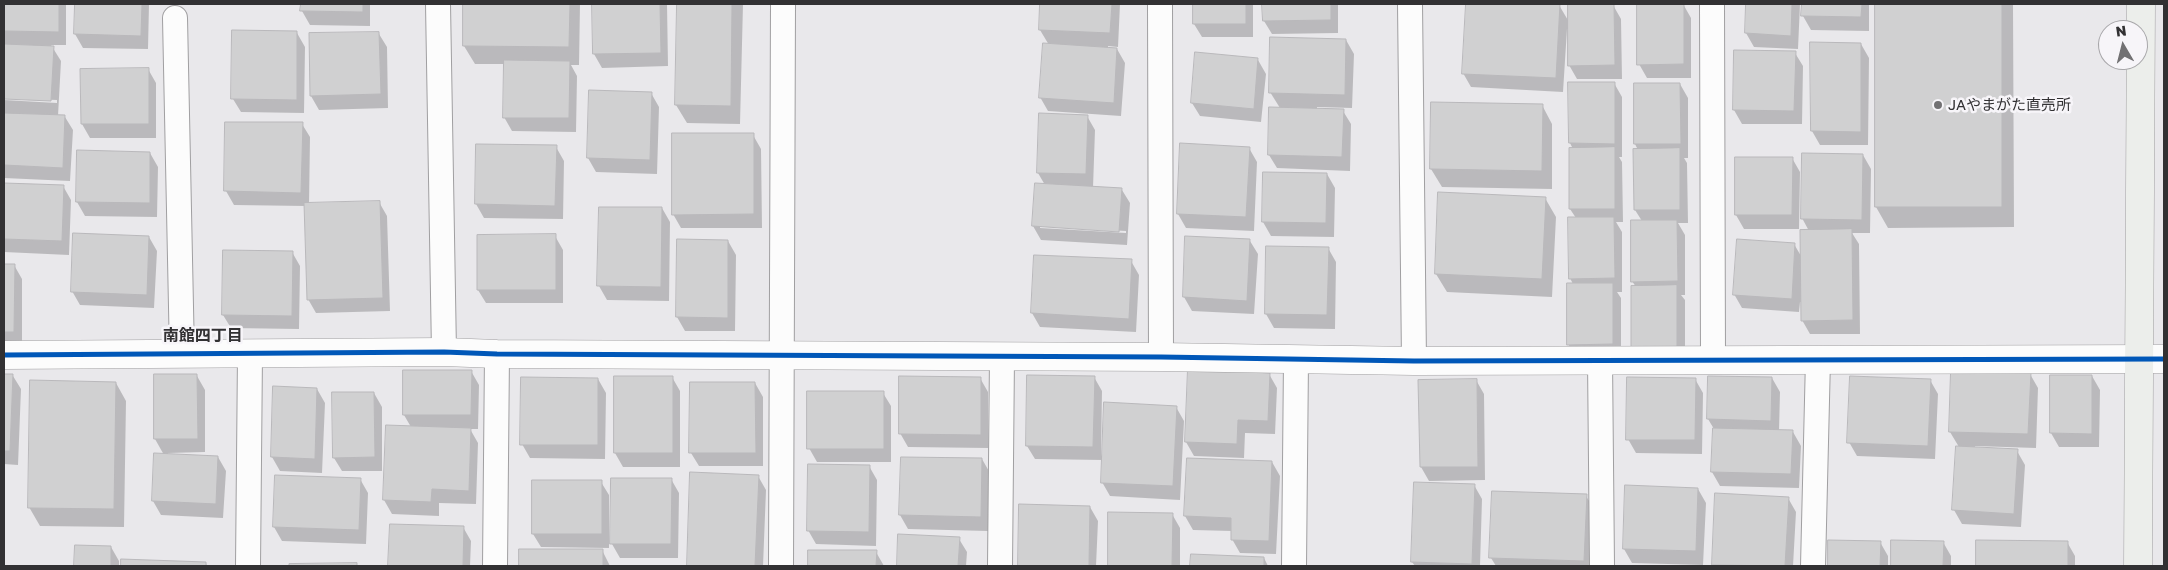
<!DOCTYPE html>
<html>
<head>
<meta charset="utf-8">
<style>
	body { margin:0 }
	#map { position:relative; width:2168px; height:570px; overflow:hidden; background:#e9e8eb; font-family:"Golos Text",sans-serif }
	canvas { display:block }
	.frame { position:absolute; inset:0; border:5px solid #323133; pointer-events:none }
	.north { position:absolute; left:2098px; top:20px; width:50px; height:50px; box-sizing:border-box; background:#f7f5f9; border:1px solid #a8a7aa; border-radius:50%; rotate:352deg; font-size:14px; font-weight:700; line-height:20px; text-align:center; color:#323133 }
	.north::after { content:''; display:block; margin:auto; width:18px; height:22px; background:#727173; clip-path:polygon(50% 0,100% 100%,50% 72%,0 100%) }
</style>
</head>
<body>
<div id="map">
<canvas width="2168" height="570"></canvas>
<div class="frame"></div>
<div class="north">N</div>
</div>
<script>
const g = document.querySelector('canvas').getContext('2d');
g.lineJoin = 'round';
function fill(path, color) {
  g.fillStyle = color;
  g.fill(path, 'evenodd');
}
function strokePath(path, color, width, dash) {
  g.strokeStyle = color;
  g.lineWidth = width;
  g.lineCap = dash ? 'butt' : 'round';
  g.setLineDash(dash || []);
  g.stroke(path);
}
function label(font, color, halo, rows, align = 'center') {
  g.font = font + ' "Golos Text","Noto Sans JP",sans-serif';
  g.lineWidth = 5;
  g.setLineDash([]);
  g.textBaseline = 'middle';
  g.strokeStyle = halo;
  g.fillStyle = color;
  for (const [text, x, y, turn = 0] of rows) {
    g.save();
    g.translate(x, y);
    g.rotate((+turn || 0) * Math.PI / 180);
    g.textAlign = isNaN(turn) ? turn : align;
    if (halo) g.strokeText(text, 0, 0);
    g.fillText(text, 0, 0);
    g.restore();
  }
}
fill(new Path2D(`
	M4 4H66V45H51L61 61 58 116 65 117 73 130 70 181 4 178V100L57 103V100L4 98Z
	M76 4H149L148 49 83 48 75 34Z
	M302 4H370V26L310 25 302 11Z
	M464 4H580L579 65H571L577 76 576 132 512 131 504 117 505 64H475L464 46Z
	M593 4H667L668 66 602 68 594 54Z
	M678 4H743L740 124 687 123 676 105Z
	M1041 4H1120L1118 47 1108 46V49H1117L1125 63 1121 116 1048 111 1040 97 1049 45 1040 30Z
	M1194 4H1253V37H1202L1194 24Z
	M1264 4H1338V33L1272 34 1264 21Z
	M1467 4 1559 5 1569 22 1613 5 1621 19 1622 79H1577L1569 65V29H1567L1563 92 1471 87 1463 73Z
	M1683 4 1691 18V78H1647L1639 64Z
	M1748 4H1800L1798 49 1754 47 1746 33Z
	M1803 4H1869V31L1811 30 1803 16Z
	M1876 4H2013L2014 227 1888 228 1876 207Z
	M297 33 305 47 304 113 241 112 233 99Z
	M379 34 387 47 388 108 319 110 311 96Z
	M1346 40 1354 54 1352 108 1317 107V110L1343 111 1351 124 1350 171 1277 168 1269 155 1280 108 1270 92Z
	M1861 44 1869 58 1868 145H1820L1812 131Z
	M1795 53 1803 66 1802 124H1742L1734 110Z
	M1258 60 1266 74 1261 122 1200 116 1192 103Z
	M148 69 156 83V138H90L82 124Z
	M1569 83H1614L1622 97V157H1619L1622 162 1623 222H1616L1622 232V292H1617L1621 298V358H1576L1568 344 1573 284 1570 278 1576 218 1570 209 1573 149 1570 143Z
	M1635 84H1680L1688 98V158H1684L1687 163 1688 223H1678L1685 235V295H1681L1685 300V360L1632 281 1642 221 1635 210 1638 150 1635 144Z
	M651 93 659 107 657 174 596 172 588 158Z
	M1542 105 1552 124V189L1442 187 1431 169Z
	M1087 116 1095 130 1093 188 1122 190 1130 203 1127 245 1041 240 1033 226 1036 184 1045 185 1038 173ZM1040 226 1126 231V233L1040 228Z
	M227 123 302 124 310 137 309 205 379 202 387 216 390 311 316 313 308 299 306 206 234 205 226 191Z
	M753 135 761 149 762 228H681L673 214Z
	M556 147 564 161 563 219 484 218 476 204Z
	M1249 148 1257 162 1254 231 1186 228 1178 214Z
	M150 153 158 167 157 217 85 216 77 202Z
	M1863 155 1871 169 1870 233H1852L1859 244 1860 334H1810L1802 320V302H1800L1799 312 1742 308 1734 294 1794 244 1801 256 1809 231 1802 218Z
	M1792 158 1800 172 1799 229H1744L1736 215Z
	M1327 174 1335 188 1334 237 1271 236 1263 222Z
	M4 184 63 186 71 200 69 255 4 252Z
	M1545 198 1556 217 1552 297 1447 292 1436 274Z
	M662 208 670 222 669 301 607 300 599 286Z
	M555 236 563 250V303H486L478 290Z
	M149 237 157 251 154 308 80 305 72 291Z
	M1186 238 1250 241 1258 254 1254 314 1192 311 1184 297Z
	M728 241 736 255 735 331H685L677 317Z
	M1328 248 1336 262 1335 329 1274 328 1266 314Z
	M292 252 300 266 299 329 231 328 223 315Z
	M1035 256 1131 261 1139 275 1136 332 1040 327 1032 313Z
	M4 265H14L22 279V345H4Z
	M471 371 479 385 478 429H470L478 443 476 504 439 503V516L392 514 384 500 411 427 404 415Z
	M1269 374 1277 388 1275 434 1245 433 1244 458 1194 456 1186 442Z
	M2030 374 2038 388 2036 448 1975 446V448L2017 451 2025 465 2021 527 1962 524 1954 510 1959 447 1950 432Z
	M4 375 13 376 21 389 18 465 4 464Z
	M155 376H197L205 390V452L168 453V455L218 457 226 471 223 518 161 515 153 501 164 455 155 439Z
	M2092 376 2100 390 2099 447H2059L2051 433Z
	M672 377 680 391V467H623L615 453Z
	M1094 377 1102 391 1101 456 1176 407 1184 421 1180 500 1110 496 1102 482 1103 460 1035 459 1027 446Z
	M980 378 988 392V448L908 447 900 433Z
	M1772 378 1780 392 1779 431 1793 432 1801 446 1799 488 1720 486 1712 472 1714 429 1708 419Z
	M598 379 606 393 605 459 530 458 522 444Z
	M1695 379 1703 393 1702 454 1636 453 1628 439Z
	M1476 380 1484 394 1485 480 1429 481 1421 467Z
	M1930 380 1938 394 1935 459 1857 456 1849 442Z
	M116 383 126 401 124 527 40 526 29 507Z
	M755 383 763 397V466H699L691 453Z
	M317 389 325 403 322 473 280 471 272 457Z
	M374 393 382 407V471H342L334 458Z
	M883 393 891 406V462H817L809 448Z
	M982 459 990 473 988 531 908 529 900 515Z
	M1272 462 1280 476 1276 554 1240 553 1232 539V531L1193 530 1185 516Z
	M869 466 877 480 876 546 816 544 808 530Z
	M691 473 758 476 766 490 763 566H688Z
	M360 479 368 493 366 544 282 541 274 527Z
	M671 479 679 493 678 558H620L612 544Z
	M601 482 609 495V548L541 547 533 534Z
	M1474 485 1482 499 1480 566H1415L1412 562Z
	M1626 486 1698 489 1706 503 1703 565 1632 563 1624 549Z
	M1586 496 1594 509 1592 566H1496L1491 558Z
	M1788 498 1796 512 1793 566H1714L1713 565Z
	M1021 505 1090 507 1098 521 1096 566H1019Z
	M1109 514H1172L1180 528V566H1109Z
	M391 525 463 527 471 541 470 566H390Z
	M899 536 959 539 967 552 966 566H898Z
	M1978 541 2067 542 2075 556V566H1977Z
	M1829 542H1880L1888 556V566H1829Z
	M1893 542H1943L1951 556V566H1892Z
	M76 546 111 547 119 561V566H75Z
	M602 550 610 566H520V551Z
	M809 551 876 552 884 566H809Z
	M1192 555 1264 558 1268 566H1191Z
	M123 561 206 563 207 566H122Z
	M356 564 357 566H290V565Z`), '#0003');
const building = new Path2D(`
	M4 4H59V32L4 31Z
	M75 4H142L141 36 74 34Z
	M301 4H363V12L300 11Z
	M463 4H570L569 47 463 46Z
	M592 4H660L661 53 593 54Z
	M677 4H732L731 106 675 105Z
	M1040 4H1112L1110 33 1039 30Z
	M1193 4H1246V24H1193Z
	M1262 4H1331V20L1263 21Z
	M1466 4H1560L1556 78 1462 74Z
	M1568 4H1614L1615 65 1568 66Z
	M1637 4H1684V64L1637 65Z
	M1746 4H1792L1791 36 1745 33Z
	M1802 4H1862L1861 17 1801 16Z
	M1875 4H2002V207H1875Z
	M232 30 297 31V100L231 99Z
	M379 32 381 94 310 96 309 33Z
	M1270 37 1346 39 1345 95 1269 93Z
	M1810 42 1861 43V132L1811 131Z
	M1043 43 1117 48 1114 103 1039 98Z
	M4 44 54 46 51 101 4 99Z
	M1734 50 1796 51 1794 111 1733 110Z
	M1195 52 1258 58 1254 109 1191 103Z
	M504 60 570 61 569 118H503Z
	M149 68V124H81L80 69Z
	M1568 82H1615V144L1569 143Z
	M1634 83H1680L1681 144H1634Z
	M589 90 652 92 650 160 587 158Z
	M1431 102 1543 104 1542 171 1430 169Z
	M1269 107 1344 109 1342 157 1268 155Z
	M4 113 65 115 63 168 4 165Z
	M1039 113 1088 115 1086 174 1037 173Z
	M225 122H303L301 193 224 191Z
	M672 133H754V214L672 215Z
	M1180 143 1250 147 1246 217 1177 214Z
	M476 144 557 145 555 206 475 204Z
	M1615 147V209H1569V148Z
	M1680 148V210H1634L1633 149Z
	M77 150 150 152V203L76 202Z
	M1802 153 1863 154 1862 220 1801 219Z
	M1735 157H1793L1792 215H1735Z
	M1263 172 1327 173 1326 223 1262 222Z
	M4 183 64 185 62 241 4 239Z
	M1035 183 1122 188 1119 232 1032 226Z
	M1438 192 1546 197 1542 279 1435 274Z
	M380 201 383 298 307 300 304 203Z
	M599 207H662L661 287 597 286Z
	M1568 217H1614L1615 278 1569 279Z
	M1631 220H1677L1678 281 1631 282Z
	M1852 229 1853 320 1801 321 1800 230Z
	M73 233 149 236 147 295 71 292Z
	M556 234V290H477V235Z
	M1185 236 1250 239 1247 301 1183 297Z
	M677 239 728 240V318L676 317Z
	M1737 239 1795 243 1792 299 1733 295Z
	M1266 246 1329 247 1327 315 1265 314Z
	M223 250 293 251 292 316 222 315Z
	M1034 255 1132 259 1129 319 1031 313Z
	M4 264H15L14 332H4Z
	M1567 283H1613V344L1567 345Z
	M1677 285V347H1631V286Z
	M1188 368 1270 373 1268 421 1238 420 1237 444 1185 442Z
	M403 370H472L471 415H403Z
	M1951 371 2031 373 2028 434 1949 432Z
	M4 374H13L10 451H4Z
	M154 374H197L198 439H154Z
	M1027 375 1095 376 1093 447 1026 446Z
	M2050 375H2092V434L2050 433Z
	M614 376H673V453H614Z
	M899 376 981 377V435L899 434Z
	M1708 376 1772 377 1771 421 1707 419Z
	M1850 376 1931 379 1928 446 1847 443Z
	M521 377 598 378V445H520Z
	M1627 377 1696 378 1695 440H1626Z
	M1477 379 1478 467H1420L1418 380Z
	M30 380 116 382 114 509 28 508Z
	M690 382H755L756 453H689Z
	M273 386 317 388 315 459 271 457Z
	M807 391H884V449H807Z
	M332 392H374L375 457 333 458Z
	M1104 402 1177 406 1173 486 1101 483Z
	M386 425 471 428 469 491 432 489 431 502 383 500Z
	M1713 428 1793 430 1791 474 1711 472Z
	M1956 446 2018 449 2014 514 1952 510Z
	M154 453 218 456 216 504 152 501Z
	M901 457 982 458 981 517 899 515Z
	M1187 458 1272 461 1269 541 1231 540V518L1184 516Z
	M808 464 870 465 869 532 807 531Z
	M690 472 759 475 755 566H687Z
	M275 475 361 478 359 530 273 527Z
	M611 478H672L671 544H610Z
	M532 480H602V534H532Z
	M1414 482 1475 484 1472 564 1411 562Z
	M1625 485 1698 488 1696 551 1623 549Z
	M1492 491 1587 494 1584 561 1489 558Z
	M1715 493 1789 497 1785 566 1712 565Z
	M1019 504 1090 506 1089 566H1018Z
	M1108 512 1173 513 1172 566H1108Z
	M390 524 464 526 463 566H388Z
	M898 534 960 537 958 566H897Z
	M1828 540 1881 541 1880 566H1828Z
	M1891 540 1944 541 1943 566H1891Z
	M1976 540 2068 541V566H1976Z
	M75 545 111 546V566H74Z
	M519 549H603V566H519Z
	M808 550H877L876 566H808Z
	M1191 554 1264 557V566H1190Z
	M121 559 206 562V566H121Z
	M357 563V566H289V564Z`);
fill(building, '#d0d0d1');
strokePath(building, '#b9b8bb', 1);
const lane = new Path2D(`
	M438 4 444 352
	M1160 4 1161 357
	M1410 4 1414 361
	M1712 4 1713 360
	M175 18 182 355
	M1600 360 1602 566
	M248 566 250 354
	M495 566 497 354
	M781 566 783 4
	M1000 566 1002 357
	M1294 566 1296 360
	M1813 566 1818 359`);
const street = new Path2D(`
	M4 355 444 352 497 354 1161 357 1414 361 2164 359`);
const secondary = new Path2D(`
	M2138 566 2141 4`);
strokePath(lane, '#a09fa1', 26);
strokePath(street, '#a09fa1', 29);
strokePath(secondary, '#a09fa1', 29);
strokePath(lane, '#fcfcfc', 24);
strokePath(street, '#fcfcfc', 28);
strokePath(secondary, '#eceeeb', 28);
strokePath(new Path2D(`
	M4 355 444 352 497 354 1161 357 1414 361 2164 359`), '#0057b8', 5);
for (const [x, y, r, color] of [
	[1938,105,5,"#727173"]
]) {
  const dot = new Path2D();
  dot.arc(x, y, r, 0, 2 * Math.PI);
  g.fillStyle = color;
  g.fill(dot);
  strokePath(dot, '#f7f5f9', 2);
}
label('15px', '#323133', '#f7f5f9', [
	["JAやまがた直売所",1948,105]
], 'left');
label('bold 16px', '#323133', '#f7f5f9', [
	["南館四丁目",203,336]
]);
</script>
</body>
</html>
